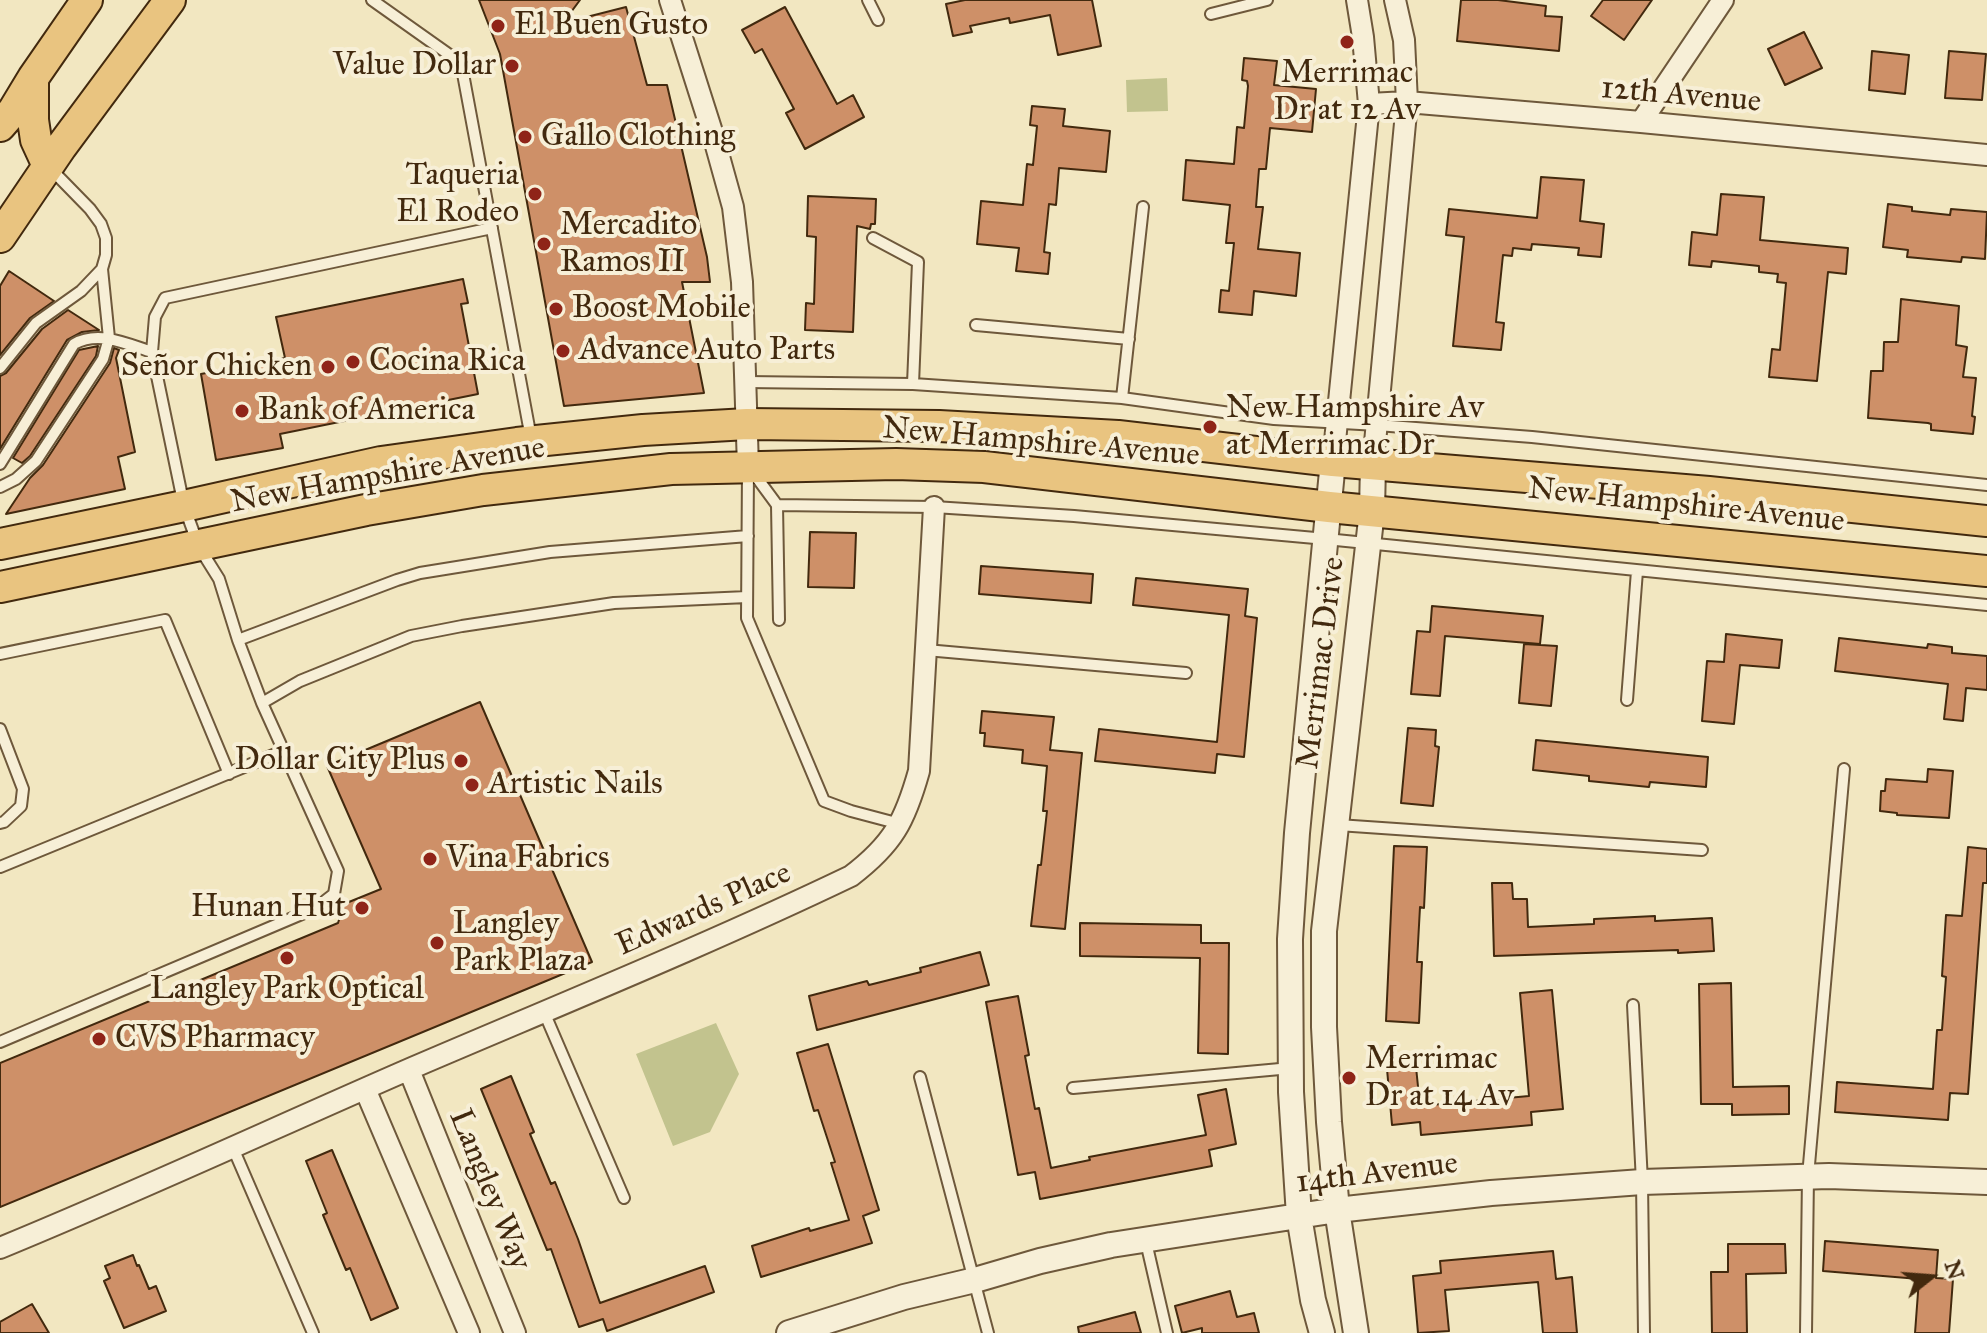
<!DOCTYPE html>
<html>
<head>
<meta charset="utf-8">
<style>
	body { margin:0 }
	#map { position:relative; width:1987px; height:1333px; overflow:hidden; background:#f2e7c1; font-family:"IM FELL Great Primer",serif }
	canvas { display:block }
	.north { position:absolute; left:1891px; top:1237px; width:80px; height:80px; -webkit-text-stroke:6px #f7efd7; paint-order:stroke; rotate:73deg; font-size:22px; font-weight:700; line-height:32px; text-align:center; color:#42290e }
	.north::after { content:''; display:block; margin:auto; width:28px; height:36px; background:#42290e; clip-path:polygon(50% 0,100% 100%,50% 72%,0 100%) }
</style>
</head>
<body>
<div id="map">
<canvas width="1987" height="1333"></canvas>
<div class="north">N</div>
</div>
<script>
const g = document.querySelector('canvas').getContext('2d');
g.lineJoin = 'round';
function fill(path, color) {
  g.fillStyle = color;
  g.fill(path, 'evenodd');
}
function strokePath(path, color, width, dash) {
  g.strokeStyle = color;
  g.lineWidth = width;
  g.lineCap = dash ? 'butt' : 'round';
  g.setLineDash(dash || []);
  g.stroke(path);
}
function label(font, color, halo, rows, align = 'center') {
  g.font = font + ' "IM FELL Great Primer",serif';
  g.lineWidth = 8;
  g.setLineDash([]);
  g.textBaseline = 'middle';
  g.strokeStyle = halo;
  g.fillStyle = color;
  for (const [text, x, y, turn = 0] of rows) {
    g.save();
    g.translate(x, y);
    g.rotate((+turn || 0) * Math.PI / 180);
    g.textAlign = isNaN(turn) ? turn : align;
    if (halo) g.strokeText(text, 0, 0);
    g.fillText(text, 0, 0);
    g.restore();
  }
}
fill(new Path2D(`
	M1167 78 1168 111 1127 112 1126 80Z
	M716 1023 739 1074 710 1132 673 1146 636 1054Z`), '#c2c38e');
const building = new Path2D(`
	M479 0H580L563 23 626 7 647 85H667L707 257 710 282H682L704 393 564 406 500 54Z
	M965 0H1092L1101 46 1058 55 1050 15 1010 23 1009 18 970 26 972 32 953 36 946 4Z
	M1461 0H1498L1546 6 1545 16 1562 17 1559 51 1457 41Z
	M1603 0H1652L1624 40 1591 16Z
	M785 7 837 104 853 95 864 117 805 149 786 113 794 109 762 49 755 53 742 30Z
	M1804 32 1822 68 1785 85 1768 49Z
	M1872 51 1909 55 1905 94 1869 90Z
	M1949 51 1986 54 1982 100 1945 98Z
	M1244 58 1277 61 1274 85 1316 89 1312 132 1270 128 1266 169H1259L1256 207H1263L1258 249 1300 253 1296 296 1254 291 1252 315 1219 312 1221 290 1229 291 1234 243H1226L1230 205 1183 200 1186 160 1234 164 1237 127 1244 128 1248 86 1247 81 1242 80Z
	M1032 106 1065 109 1063 126 1110 131 1106 172 1059 168 1056 205 1049 204 1044 252 1050 253 1048 274 1016 271 1019 248 977 244 981 201 1023 205 1027 164 1033 165 1037 126 1030 125Z
	M1541 177 1584 180 1580 221 1604 224 1601 257 1578 255 1579 248 1532 244 1531 250 1513 248 1512 256 1503 255 1496 322 1504 323 1501 350 1453 346 1464 237 1446 235 1449 209 1537 218Z
	M1721 194 1764 197 1760 240 1848 248 1846 274 1828 272 1817 381 1769 377 1772 349 1780 350 1786 283 1777 282 1778 274 1759 272V266L1712 261 1711 267 1689 265 1692 232 1717 235Z
	M808 196 876 199 875 224H871L870 229 857 226 853 332 805 330 806 303 814 304 816 237 807 236Z
	M1888 204 1912 207V211L1950 215 1951 209 1987 212 1985 259 1962 257 1961 262 1907 257 1908 250 1883 247Z
	M9 271 54 301 30 318 0 355V286Z
	M463 279 468 303 461 304 478 394 280 434 283 448 216 460 201 374 285 358 276 317Z
	M1901 299 1959 306 1956 345 1967 347 1963 377 1976 378 1972 416 1975 417 1973 434 1931 430V424L1928 423 1868 418 1871 371H1883L1884 342H1898Z
	M68 310 99 330 82 332 67 340 0 449V376L6 373 42 329Z
	M98 346 96 356 30 456 22 463 13 458 79 350Z
	M114 348 119 350 116 358 135 452 118 457 125 489 6 514 30 478 43 465 110 363Z
	M810 532 856 533 854 588 808 587Z
	M981 566 1093 574 1091 603 979 594Z
	M1136 578 1248 589 1245 616 1257 618 1244 757 1217 754 1215 773 1095 761 1099 729 1217 742 1229 615 1133 605Z
	M1432 606 1543 616 1540 644 1445 636 1440 696 1411 694 1417 631 1430 632Z
	M1726 634 1782 640 1779 668 1740 665 1734 724 1702 721 1707 661 1724 662Z
	M1839 638 1927 648 1928 644 1952 647V653L1987 656V690L1966 688 1963 721 1944 719 1948 684 1835 671Z
	M1524 644 1557 646 1551 706 1519 703Z
	M480 702 592 962 0 1207V1063L338 923 344 904 381 889 327 766Z
	M982 711 1054 717 1050 750 1082 753 1065 929 1031 926 1038 865H1041L1047 811H1043L1047 766 1022 763 1023 750 984 746 985 733H980Z
	M1408 728 1436 730 1435 746 1439 747 1433 806 1401 803Z
	M1536 740 1708 757 1706 787 1650 782 1649 787 1589 781V776L1533 770Z
	M1928 769 1953 771 1949 818 1897 815V813L1880 811 1881 791H1885L1886 779 1927 782Z
	M1394 846 1427 847 1424 908 1420 907 1417 962H1422L1419 1023 1386 1021Z
	M1968 847 1987 849V883H1983L1968 1094 1950 1093 1948 1120 1835 1112 1837 1082 1933 1089 1937 1030H1942L1946 977 1942 976 1946 915 1962 916Z
	M1492 883H1512L1513 899H1527L1528 927 1594 924V919L1655 916V921L1712 918 1714 951 1678 953V950L1494 956Z
	M1080 923 1201 925V943H1229L1228 1054 1198 1053 1200 958 1080 956Z
	M980 952 989 985 817 1030 809 996 867 981 869 985 921 972 920 968Z
	M1731 983 1733 1087 1789 1086V1114L1732 1115V1104H1701L1699 984Z
	M1552 990 1563 1109 1531 1112 1532 1125 1421 1135 1420 1122 1392 1125 1387 1069 1416 1067 1420 1106 1529 1096 1520 993Z
	M1018 996 1029 1055 1025 1056 1035 1109 1039 1108 1051 1168 1090 1160 1089 1157 1206 1135 1198 1095 1226 1089 1236 1144 1209 1150 1212 1166 1040 1199 1035 1172 1018 1175 986 1002Z
	M828 1044 879 1210 863 1216 872 1243 761 1277 752 1246 809 1228 810 1231 849 1220 831 1163 835 1162 818 1110 814 1111 797 1053Z
	M511 1076 534 1132 530 1134 551 1184 555 1182 578 1239 600 1303 705 1266 714 1292 607 1331 603 1319 579 1327 551 1249 547 1250 481 1089Z
	M332 1150 398 1308 371 1320 350 1268 346 1270 323 1215 327 1213 306 1161Z
	M1825 1241 1938 1250 1936 1278 1953 1279 1949 1333H1915L1919 1279 1823 1271Z
	M1728 1244H1785L1786 1273 1746 1274 1747 1333H1712L1711 1272H1728Z
	M1553 1251 1556 1279 1572 1277 1577 1333H1543L1538 1282 1445 1290 1449 1331 1418 1333 1413 1276 1441 1273 1440 1261Z
	M133 1255 137 1266 139 1265 149 1289 156 1286 166 1311 124 1328 104 1281 110 1278 105 1266Z
	M1230 1291 1237 1317 1254 1313 1259 1333H1202V1328L1182 1333 1175 1306Z
	M32 1304 49 1333H0V1322Z
	M1135 1312 1141 1333H1079L1078 1327Z`);
fill(building, '#ce9068');
strokePath(building, '#42290e', 2);
const service = new Path2D(`
	M372 0 461 63 531 438
	M868 0 878 20
	M1211 14 1267 0
	M873 238 918 262 913 384
	M976 325 1129 339
	M0 368 36 323 81 291 102 269
	M746 382 913 384 1122 398 1274 419 1377 425 1532 437 1987 485
	M1122 398 1143 207
	M0 464 74 344C99 330 127 344 152 352
	M748 469 747 618 824 801 851 811 900 824
	M752 471 777 505 779 620
	M0 487 16 479 36 461 103 359 109 338 102 269 106 255V238L101 224 90 209 49 167
	M777 505 934 507 1074 516 1326 539 1987 605
	M238 640 397 580 420 573 550 552 748 536
	M926 650 1186 673
	M0 654 165 620 229 774
	M1627 700 1637 571
	M262 703 300 681 411 636 462 626 614 603 747 597
	M0 729 23 789 21 806 4 822 0 823
	M1338 825 1702 850
	M0 867 283 751
	M1633 1005 1642 1182 1644 1333
	M544 1012 624 1198
	M0 1042 316 908 334 894 338 871 262 703 238 640 219 579 199 547 184 506 152 352 155 317 165 298 492 228
	M920 1077 988 1333
	M1073 1088 1291 1068
	M233 1148 313 1333
	M1146 1242 1167 1333
	M1806 1333 1808 1176 1844 769`);
const minor = new Path2D(`
	M670 0 713 135 733 207 742 282 748 467
	M1369 104 1407 102 1641 122 1987 155
	M1641 122 1723 0
	M1333 461 1369 104 1363 37 1357 0
	M1373 464 1407 102 1404 40 1395 0
	M409 1070 515 1333
	M365 1089 469 1333
	M0 1248C139 1191 274 1128 412 1068 559 1005 707 945 851 876 893 844 905 821 919 771L934 507`);
const tertiary = new Path2D(`
	M789 1333 904 1297 975 1280 1040 1261 1111 1245 1337 1210 1491 1193 1642 1182 1829 1176 1987 1182
	M1322 1333 1313 1300 1299 1216 1291 1092 1290 939 1297 833 1333 461
	M1356 1333 1337 1210 1329 1122 1324 1027V931L1372 511 1373 464`);
const primary = new Path2D(`
	M33 80V120L36 140 48 166
	M0 126 13 111 33 78 87 0
	M0 237 61 147 170 0
	M0 544 184 506 381 462 517 443 643 430 747 424 939 426 1118 436 1333 461 1709 492 1987 521
	M0 587 366 510 483 490 671 469 896 464 984 467 1329 507 1987 571`);
strokePath(service, '#6e583b', 14);
strokePath(minor, '#6e583b', 24);
strokePath(tertiary, '#6e583b', 28);
strokePath(primary, '#42290e', 34);
strokePath(service, '#f7efd7', 10);
strokePath(minor, '#f7efd7', 20);
strokePath(tertiary, '#f7efd7', 24);
strokePath(primary, '#e9c480', 30);
for (const [x, y, r, color] of [
	[498,26,8,"#8f2418"],
	[1347,42,8,"#8f2418"],
	[512,66,8,"#8f2418"],
	[525,137,8,"#8f2418"],
	[535,194,8,"#8f2418"],
	[544,244,8,"#8f2418"],
	[556,309,8,"#8f2418"],
	[563,351,8,"#8f2418"],
	[353,362,8,"#8f2418"],
	[328,367,8,"#8f2418"],
	[242,411,8,"#8f2418"],
	[1210,427,8,"#8f2418"],
	[461,761,8,"#8f2418"],
	[472,785,8,"#8f2418"],
	[430,859,8,"#8f2418"],
	[362,908,8,"#8f2418"],
	[437,943,8,"#8f2418"],
	[287,958,8,"#8f2418"],
	[99,1039,8,"#8f2418"],
	[1349,1078,8,"#8f2418"]
]) {
  const dot = new Path2D();
  dot.arc(x, y, r, 0, 2 * Math.PI);
  g.fillStyle = color;
  g.fill(dot);
  strokePath(dot, '#f7efd7', 3);
}
label('32px', '#42290e', '#f7efd7', [
	["El Buen Gusto",514,26],
	["Value Dollar",496,66,"right"],
	["Merrimac",1347,74,"center"],
	["Dr at 12 Av",1347,111,"center"],
	["Gallo Clothing",541,137],
	["Taqueria",519,176,"right"],
	["El Rodeo",519,213,"right"],
	["Mercadito",560,226],
	["Ramos II",560,263],
	["Boost Mobile",572,309],
	["Advance Auto Parts",579,351],
	["Cocina Rica",369,362],
	["Señor Chicken",312,367,"right"],
	["New Hampshire Av",1226,409],
	["at Merrimac Dr",1226,446],
	["Bank of America",258,411],
	["Dollar City Plus",445,761,"right"],
	["Artistic Nails",488,785],
	["Vina Fabrics",446,859],
	["Hunan Hut",346,908,"right"],
	["Langley",453,925],
	["Park Plaza",453,962],
	["Langley Park Optical",287,990,"center"],
	["CVS Pharmacy",115,1039],
	["Merrimac",1365,1060],
	["Dr at 14 Av",1365,1097]
], 'left');
label('32px', '#42290e', '#f7efd7', [
	["12th Avenue",1681,96,5],
	["New Hampshire Avenue",1041,443,5],
	["New Hampshire Avenue",388,476,-10],
	["New Hampshire Avenue",1686,506,6],
	["Merrimac Drive",1322,663,-83],
	["Edwards Place",704,910,-24],
	["14th Avenue",1377,1174,-7],
	["Langley Way",489,1190,68]
]);
</script>
</body>
</html>
